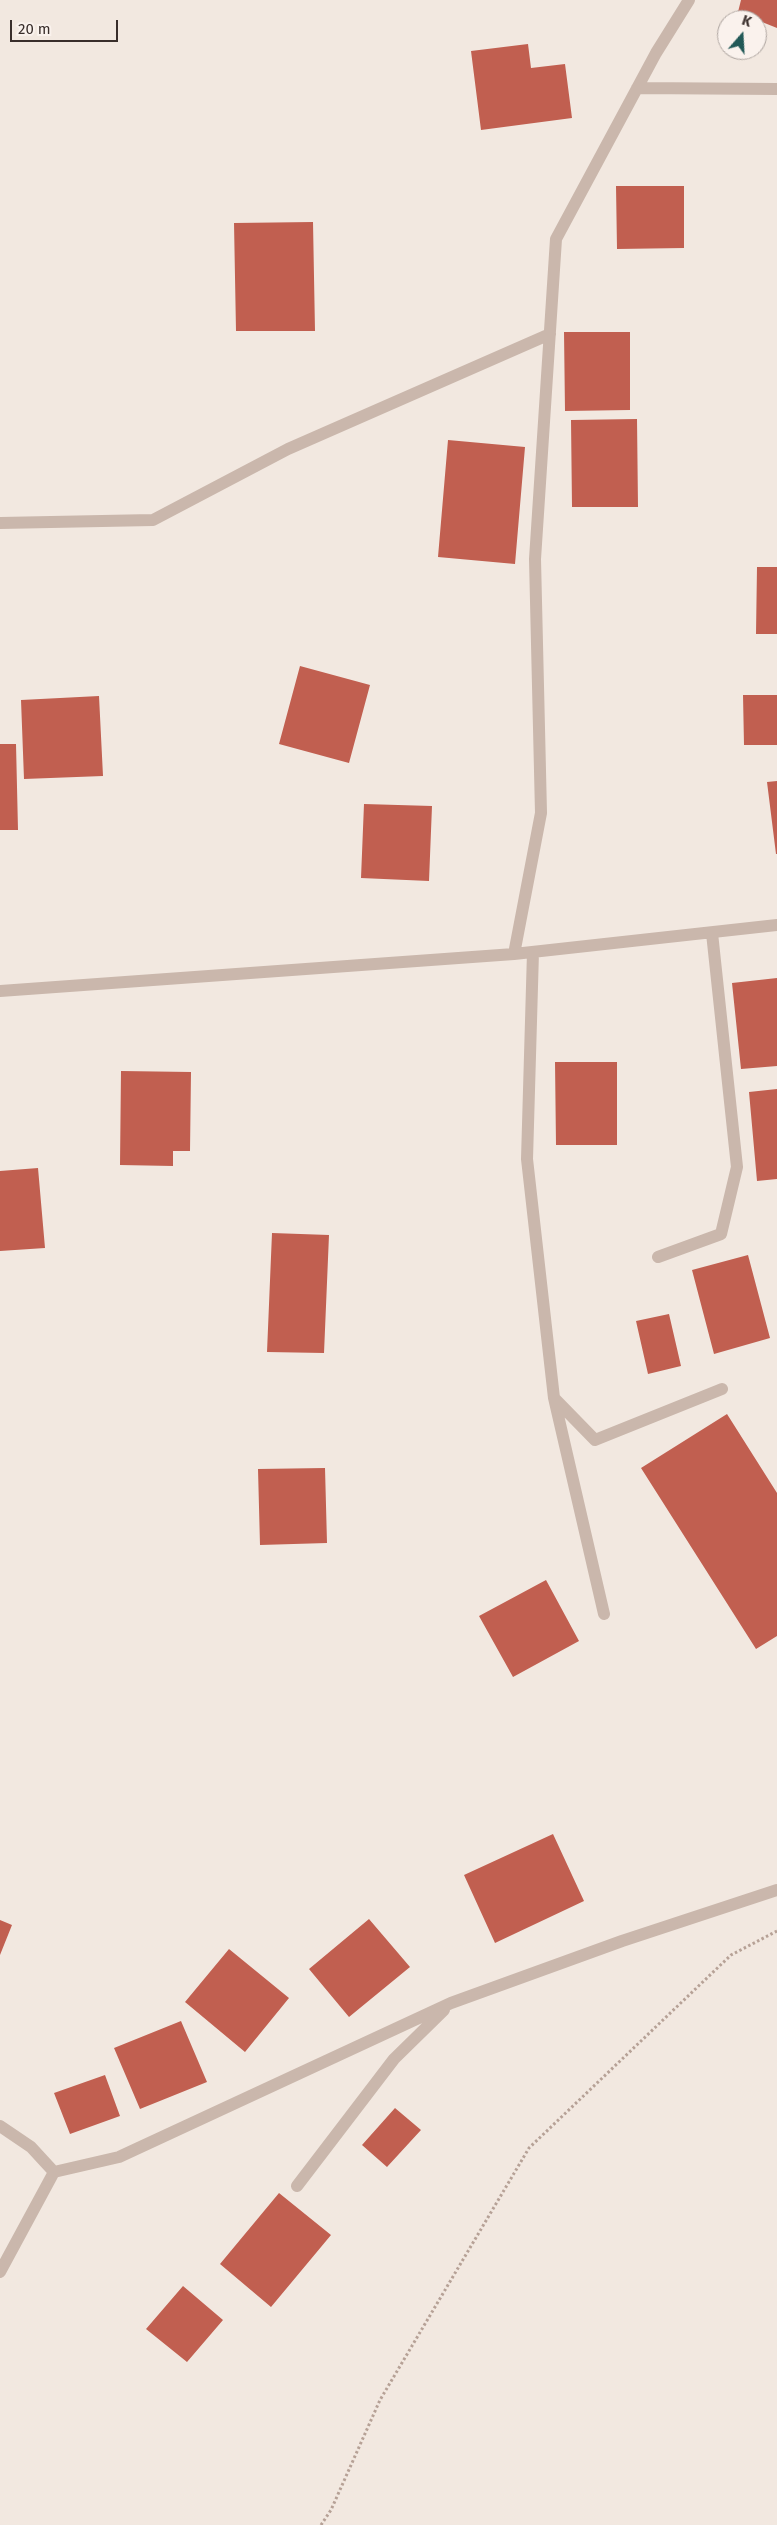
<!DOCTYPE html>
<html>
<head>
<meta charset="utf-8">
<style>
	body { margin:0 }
	#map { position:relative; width:777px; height:2525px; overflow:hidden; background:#f2e8e0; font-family:"Fira Sans",sans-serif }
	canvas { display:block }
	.north { position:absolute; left:717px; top:10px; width:50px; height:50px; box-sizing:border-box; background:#faf2ed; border:1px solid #ada49f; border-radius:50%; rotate:19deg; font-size:14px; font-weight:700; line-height:20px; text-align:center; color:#392e2b }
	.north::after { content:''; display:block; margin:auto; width:18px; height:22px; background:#225957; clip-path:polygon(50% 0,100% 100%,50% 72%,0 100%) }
	.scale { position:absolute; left:10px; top:20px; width:108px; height:22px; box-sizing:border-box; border:2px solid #392e2b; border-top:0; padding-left:6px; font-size:15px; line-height:18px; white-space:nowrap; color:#392e2b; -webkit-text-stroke:4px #faf2ed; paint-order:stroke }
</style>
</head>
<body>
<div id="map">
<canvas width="777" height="2525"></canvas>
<div class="north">K</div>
<div class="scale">20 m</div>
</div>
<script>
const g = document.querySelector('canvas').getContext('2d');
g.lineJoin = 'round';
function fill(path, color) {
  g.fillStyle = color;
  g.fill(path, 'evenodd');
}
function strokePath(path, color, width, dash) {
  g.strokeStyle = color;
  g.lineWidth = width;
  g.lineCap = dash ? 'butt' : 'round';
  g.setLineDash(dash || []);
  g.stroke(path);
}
fill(new Path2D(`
	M741 0H777V28L757 20 737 16Z
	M528 44 531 68 565 64 572 118 481 130 471 51Z
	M616 186H684V248L617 249Z
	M313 222 315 331H236L234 223Z
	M564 332H630V410L565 411Z
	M637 419 638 507H572L571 420Z
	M448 440 525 447 515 564 438 557Z
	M757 567H777V634H756Z
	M300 666 370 685 349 763 279 744Z
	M743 695H777V745H744Z
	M99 696 103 776 24 779 21 700Z
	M0 744H16L18 830H0Z
	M777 781V854H776L767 782Z
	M364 804 432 806 429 881 361 878Z
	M777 978V1066L741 1069 732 983Z
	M555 1062H617V1145H556Z
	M121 1071 191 1072 190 1151H173V1166L120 1165Z
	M777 1089V1179L757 1181 749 1092Z
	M38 1168 45 1248 0 1251V1171Z
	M272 1233 329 1235 324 1353 267 1352Z
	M748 1255 770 1338 714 1354 692 1270Z
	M669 1314 681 1366 648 1374 636 1321Z
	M727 1414 777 1493V1636L756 1649 641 1468Z
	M325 1468 327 1543 260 1545 258 1469Z
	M546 1580 579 1641 513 1677 479 1616Z
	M553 1834 584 1901 495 1943 464 1875Z
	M369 1919 410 1967 349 2017 309 1969Z
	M0 1920 12 1925 0 1955Z
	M229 1949 289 1998 245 2052 185 2002Z
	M181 2021 207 2082 140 2109 114 2048Z
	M105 2075 120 2116 70 2134 54 2093Z
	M395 2108 421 2130 387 2167 362 2145Z
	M279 2193 331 2235 271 2307 220 2264Z
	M183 2286 223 2320 187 2362 146 2329Z`), '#c15f50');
strokePath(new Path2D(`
	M321 2525 331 2510 380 2400 529 2148 731 1955 777 1931`), '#b6a196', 3, [2.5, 2.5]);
strokePath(new Path2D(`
	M637 88 777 89
	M0 523 153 520 288 449 550 334
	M533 952 527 1159 554 1398 595 1440 722 1389
	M514 954 541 813 535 559 556 239 656 53 689 0
	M0 991 514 954 777 925
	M658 1257 721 1234 737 1167 712 933
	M554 1398 604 1614
	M0 2126 31 2147 54 2172 119 2157 451 2003 622 1941 777 1890
	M297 2186 394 2059 444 2010
	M0 2272 54 2172`), '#cab7ac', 12);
</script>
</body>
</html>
